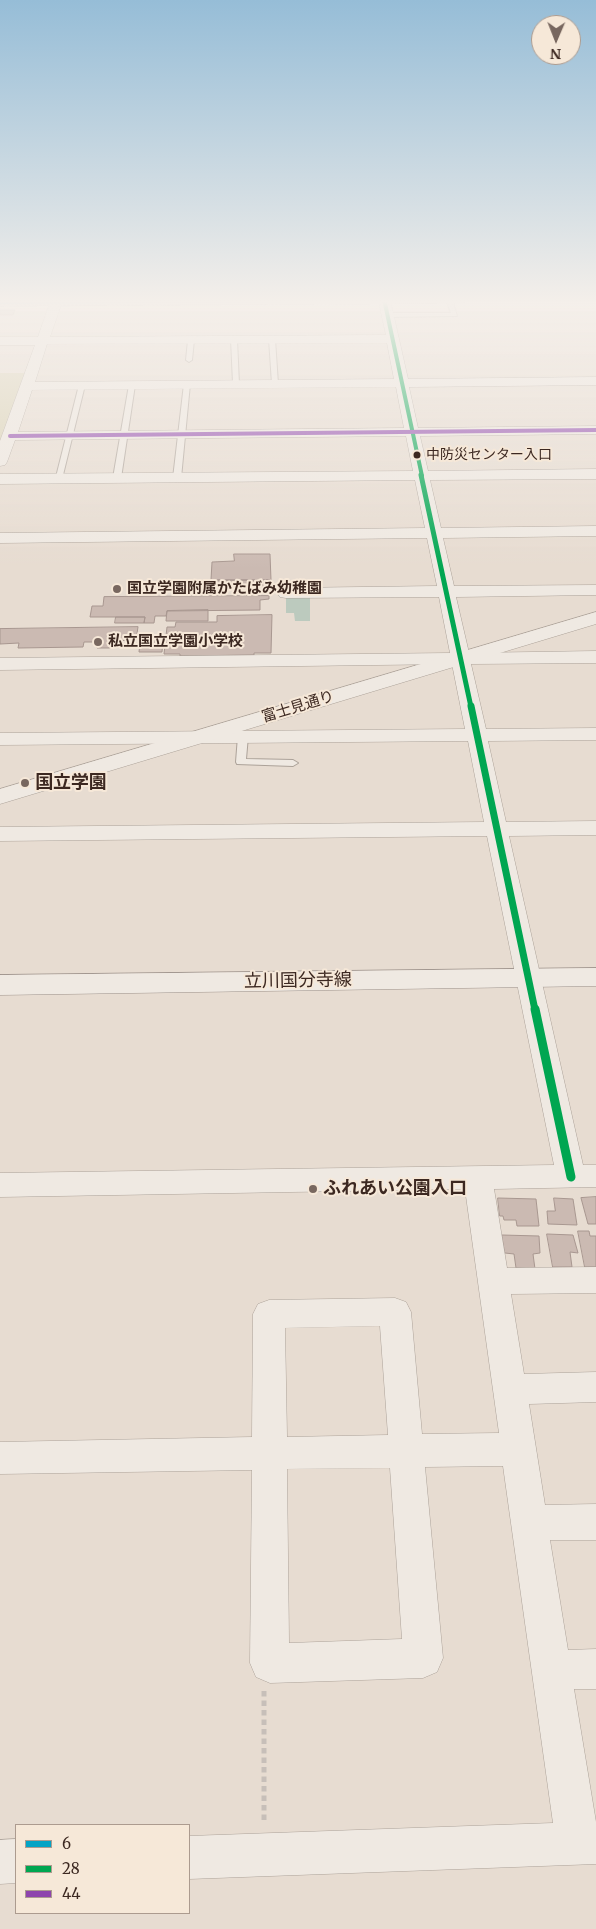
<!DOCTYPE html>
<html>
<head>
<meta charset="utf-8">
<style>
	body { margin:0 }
	#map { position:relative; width:596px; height:1929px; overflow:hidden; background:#e7dcd1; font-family:Merriweather,serif }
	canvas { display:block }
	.legend { position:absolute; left:15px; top:1824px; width:175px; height:90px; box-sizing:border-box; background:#f6e8d8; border:1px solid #ac9b8f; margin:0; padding:6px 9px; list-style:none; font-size:15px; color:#3c2821 }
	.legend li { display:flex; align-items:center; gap:10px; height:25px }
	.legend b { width:25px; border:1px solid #ac9b8f }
	.north { position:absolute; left:531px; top:15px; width:50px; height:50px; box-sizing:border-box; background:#f6e8d8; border:1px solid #ac9b8f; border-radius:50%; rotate:181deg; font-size:14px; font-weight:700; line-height:20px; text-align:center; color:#3c2821 }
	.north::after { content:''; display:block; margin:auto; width:18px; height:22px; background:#78675f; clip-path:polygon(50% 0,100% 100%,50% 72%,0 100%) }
</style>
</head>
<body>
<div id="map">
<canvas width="596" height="1929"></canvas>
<ul class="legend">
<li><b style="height:6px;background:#03a3c5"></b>6</li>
<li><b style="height:6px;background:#00a651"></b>28</li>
<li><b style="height:6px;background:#8e44ad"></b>44</li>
</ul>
<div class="north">N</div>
</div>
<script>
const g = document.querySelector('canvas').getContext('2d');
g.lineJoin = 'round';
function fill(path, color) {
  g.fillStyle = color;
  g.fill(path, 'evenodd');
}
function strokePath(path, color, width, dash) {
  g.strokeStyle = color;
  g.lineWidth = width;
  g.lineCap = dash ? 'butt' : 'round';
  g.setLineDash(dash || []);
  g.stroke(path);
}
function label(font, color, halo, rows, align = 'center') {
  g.font = font + ' Merriweather,"Noto Sans JP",serif';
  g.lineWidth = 4;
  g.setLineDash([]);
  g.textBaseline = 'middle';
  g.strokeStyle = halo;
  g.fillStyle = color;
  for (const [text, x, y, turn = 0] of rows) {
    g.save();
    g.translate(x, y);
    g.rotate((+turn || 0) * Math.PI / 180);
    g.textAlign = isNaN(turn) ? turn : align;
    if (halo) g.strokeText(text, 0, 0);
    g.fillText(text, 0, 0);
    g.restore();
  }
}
fill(new Path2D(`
	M0 373H33L0 448Z`), '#d9d2b4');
fill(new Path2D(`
	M286 597H310V621H295L294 613H286Z`), '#bccabe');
const building = new Path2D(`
	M0 310H15L13 315H0Z
	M234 554H270L271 580H211L212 562 234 561Z
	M205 580H271V586L205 587Z
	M269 596V599L260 600V610L167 611 166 616H155L154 623H144L145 617H90L92 606H103L104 597Z
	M208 610V621H166L167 611Z
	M272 615 271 653H254V655L180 656V654H164L167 627H175L176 622H217V616Z
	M116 617H145L144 623H115Z
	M138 627 136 640 112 641 111 648H97L98 642H84L83 647 18 648 19 643 0 644V629Z
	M163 641 162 652H139L140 642Z
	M596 1197V1224H588L581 1198Z
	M498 1198 536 1199 539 1226H517L516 1220H504L503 1216H500Z
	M554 1198 573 1199 577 1225 548 1224 547 1211H555Z
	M578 1231H589L590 1236H596V1267H585Z
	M547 1234 573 1235 578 1253 570 1252 572 1267H553Z
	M502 1235 539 1236 540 1253 533 1254 535 1269 516 1268 514 1254 505 1253Z`);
fill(building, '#cbbab2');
strokePath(building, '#a89790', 1);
const service = new Path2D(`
	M446 299H452L457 316 387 317 384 315 387 313H451Z
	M234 337 237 339 239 384 236 386 233 384 231 339Z
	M272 337 275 339 278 384 275 386 272 384 269 339Z
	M191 338 194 340 192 360 189 362 186 360 188 340Z
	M187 382 190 384 181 478 177 480 173 478 184 384Z
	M82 383 85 385 62 479 55 481 79 385Z
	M132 383 135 385 121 478 117 480 113 478 129 385Z
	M243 733 248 736 246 759 293 760 298 763 293 766 237 764 236 762 238 736Z`);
const minor = new Path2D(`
	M58 299 62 302 50 337 386 335 378 299H390L408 379 596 377V385L409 387 418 428 596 426V434L420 436 428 471 596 469V479L430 480 441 528 596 526V536L443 538 454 586 596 585V595L456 597 469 653 596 651V663L471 664 486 729 596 728V740L488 741 506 822 596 821V835L509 836 583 1165H596V1187L494 1189 507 1268 596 1267V1293L511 1294 524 1374 596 1372V1402L529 1404 545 1505 596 1504V1540H550L568 1650 596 1649V1689H574L596 1822V1864L189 1879V1836L553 1823 503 1466 425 1467 443 1658 437 1672 423 1678 270 1683 256 1677 250 1663 252 1470 0 1474V1442L252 1437 253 1314 258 1304 269 1300 395 1298 406 1302 411 1312 422 1434 499 1433 465 1189 0 1197V1173L554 1165 487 836 0 841V827L484 822 468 741 0 745V733L465 729 452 664 0 670V658L450 653 439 597 286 598 280 597 277 593 280 589 286 588 437 586 427 538 0 543V533L425 528 415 480 0 484V474L413 471 406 436 15 440 7 462 5 465 0 466V441L35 345H0V337H38L50 302 52 300ZM387 343 394 379 35 382 47 344ZM396 387 404 428 18 432 32 390ZM380 1326 388 1435 287 1437 285 1328ZM390 1468 402 1639 289 1643 287 1469Z
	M16 1839V1883L0 1884V1840Z`);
const tertiary = new Path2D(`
	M0 299H469L463 303 0 306Z
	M596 612V624L0 804V789Z`);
const secondary = new Path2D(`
	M596 968V986L0 995V975Z`);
strokePath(service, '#aca299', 2);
strokePath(minor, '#aca299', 1);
strokePath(tertiary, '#aca299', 1);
strokePath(secondary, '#9c918a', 1);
strokePath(new Path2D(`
	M264 1691V1823`), '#c7bfb9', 5, [5.5, 4]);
fill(service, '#efe9e2');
fill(minor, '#efe9e2');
fill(tertiary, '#efe9e2');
fill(secondary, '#efe9e2');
strokePath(new Path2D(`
	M0 302 462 299`), '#03a3c5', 4);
strokePath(new Path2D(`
	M384 299 422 476`), '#00a651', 4);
strokePath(new Path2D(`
	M421 475 471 707`), '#00a651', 5);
strokePath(new Path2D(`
	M471 706 535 1010`), '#00a651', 7);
strokePath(new Path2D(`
	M535 1009 571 1177`), '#00a651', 9);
strokePath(new Path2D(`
	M10 436 596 430`), '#8e44ad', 4);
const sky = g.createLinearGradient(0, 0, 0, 569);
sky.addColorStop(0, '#96bdd7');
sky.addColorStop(0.53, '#f4efea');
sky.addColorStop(1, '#f4efea00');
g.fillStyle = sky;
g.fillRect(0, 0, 596, 569);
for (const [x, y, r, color] of [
	[417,455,4.5,"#3c2821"],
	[117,589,5,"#78675f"],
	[98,642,5,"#78675f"],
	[25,783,5,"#78675f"],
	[313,1189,5,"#78675f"]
]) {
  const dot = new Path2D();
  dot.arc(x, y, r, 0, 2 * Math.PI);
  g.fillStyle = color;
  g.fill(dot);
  strokePath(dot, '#f6e8d8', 2);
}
label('14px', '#3c2821', '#f6e8d8', [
	["中防災センター入口",426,455]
], 'left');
label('bold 15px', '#3c2821', '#f6e8d8', [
	["国立学園附属かたばみ幼稚園",127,589],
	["私立国立学園小学校",108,642]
], 'left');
label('15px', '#3c2821', '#f6e8d8', [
	["富士見通り",298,707,-17]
]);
label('bold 18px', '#3c2821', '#f6e8d8', [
	["国立学園",35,783],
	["ふれあい公園入口",323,1189]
], 'left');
label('18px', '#3c2821', '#f6e8d8', [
	["立川国分寺線",298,981,-1]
]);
</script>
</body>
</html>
